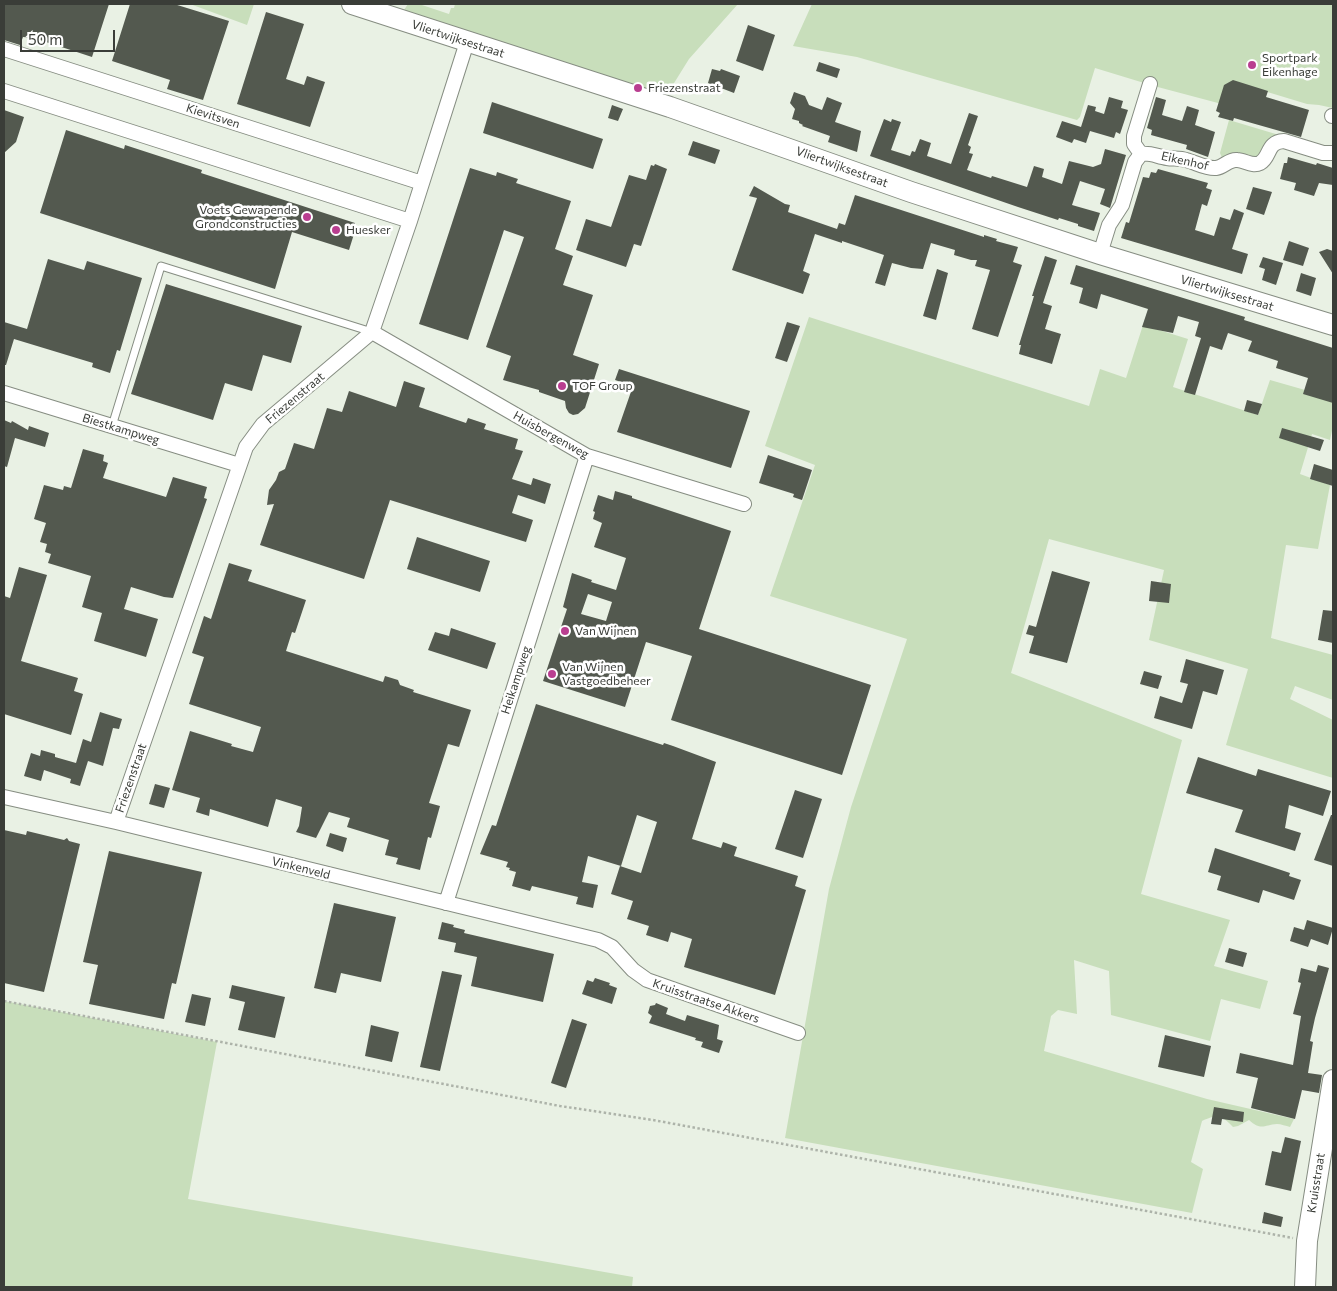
<!DOCTYPE html>
<html>
<head>
<meta charset="utf-8">
<style>
	body { margin:0 }
	#map { position:relative; width:1337px; height:1291px; overflow:hidden; background:#e9f1e4; font-family:Commissioner,sans-serif }
	canvas { display:block }
	.frame { position:absolute; inset:0; border:5px solid #3a3d38; pointer-events:none }
	.scale { position:absolute; left:20px; top:30px; width:95px; height:22px; box-sizing:border-box; border:2px solid #3a3d38; border-top:0; padding-left:6px; font-size:15px; line-height:18px; white-space:nowrap; color:#3a3d38; -webkit-text-stroke:4px #fff; paint-order:stroke }
</style>
</head>
<body>
<div id="map">
<canvas width="1337" height="1291"></canvas>
<div class="frame"></div>
<div class="scale">50 m</div>
</div>
<script>
const g = document.querySelector('canvas').getContext('2d');
g.lineJoin = 'round';
function fill(path, color) {
  g.fillStyle = color;
  g.fill(path, 'evenodd');
}
function strokePath(path, color, width, dash) {
  g.strokeStyle = color;
  g.lineWidth = width;
  g.lineCap = dash ? 'butt' : 'round';
  g.setLineDash(dash || []);
  g.stroke(path);
}
function label(font, color, halo, rows, align = 'center') {
  g.font = font + ' Commissioner,sans-serif';
  g.lineWidth = 5;
  g.setLineDash([]);
  g.textBaseline = 'middle';
  g.strokeStyle = halo;
  g.fillStyle = color;
  for (const [text, x, y, turn = 0] of rows) {
    g.save();
    g.translate(x, y);
    g.rotate((+turn || 0) * Math.PI / 180);
    g.textAlign = isNaN(turn) ? turn : align;
    if (halo) g.strokeText(text, 0, 0);
    g.fillText(text, 0, 0);
    g.restore();
  }
}
fill(new Path2D(`
	M190 4H254L247 25Z
	M408 4H419L449 14 451 8H454L455 4H738L689 59 666 96 404 10Z
	M812 4H1333V108L1319 105 1307 104 1241 84 1233 107 1154 86 1095 68 1080 117 1077 120 857 57 793 46Z
	M1229 120 1279 135C1269 139 1267 150 1260 156 1251 162 1234 159 1223 160L1220 153Z
	M809 317 1089 406 1100 369 1126 378 1143 325 1188 339 1173 387 1258 415 1270 380 1333 398V426L1330 440 1312 434 1300 474 1330 485 1318 549 1286 545 1271 638 1333 655V700L1295 686 1290 699 1333 720V778L1226 745 1248 669 1149 640 1164 570 1049 539 1011 673 1182 740 1141 894 1230 920 1214 966 1268 981 1260 1009 1221 999 1210 1041 1111 1015 1109 971 1074 960 1077 1014 1058 1010 1051 1016 1044 1051 1207 1099 1294 1119 1290 1127C1286 1126 1281 1124 1277 1124 1264 1125 1261 1131 1249 1120L1238 1126 1233 1127C1220 1114 1218 1114 1202 1121L1191 1162 1203 1169 1192 1213 785 1138 829 889 851 807 907 639 770 596 815 465 765 446Z
	M4 1001 217 1042 188 1199 633 1277 632 1287H4Z`), '#c8debb');
fill(new Path2D(`
	M4 4H109L92 57 34 38 23 37 20 45 4 40Z
	M130 4H174L229 21 203 100 167 89 170 80 112 61Z
	M266 12 304 24 286 79 304 85 307 76 325 82 310 127 237 104Z
	M748 25 775 35 763 71 736 61Z
	M819 62 840 69 837 78 816 71Z
	M712 69 720 71 721 69 740 76 734 93 708 83Z
	M1233 80 1268 91 1266 97 1309 110 1301 137 1234 118 1233 121 1218 117 1220 113 1216 111 1224 85Z
	M794 92 805 96 809 105 822 110 827 97 842 103 835 122 861 131 857 152 828 142 830 136 802 126 803 125 799 123V121L792 119 795 109 790 103Z
	M1109 97 1123 101 1121 108 1128 110 1120 134 1116 132 1114 138 1090 131 1086 143 1074 139 1072 143 1056 137 1062 121 1081 127 1088 105 1096 107 1095 111 1104 114Z
	M1156 97 1166 100 1162 115 1182 121 1187 106 1199 110 1195 125 1215 132 1208 157 1186 149 1187 145 1151 135 1152 130 1147 128Z
	M492 102 603 139 593 169 483 133Z
	M612 105 623 109 618 121 608 118Z
	M4 110 24 117 16 142 4 153Z
	M969 113 978 116 968 145 971 147 969 153 973 154 967 170 991 178 992 176 1027 187 1034 166 1044 169 1042 177 1062 184 1069 161 1093 167 1101 164 1105 149 1126 155 1110 208 1100 204 1105 189 1080 181 1072 205 1100 213 1094 231 1078 226V224L1059 218 1058 220 1018 207 870 156 884 119 891 122 892 119 901 122 891 150 910 156 912 151 915 152 920 139 931 143 927 156 951 164Z
	M66 130 124 149 125 145 202 170 201 173 355 223 352 233 354 234 349 250 292 232 275 289 40 213Z
	M693 141 720 150 715 164 688 155Z
	M1288 157 1316 165 1317 163 1333 168V185L1319 183 1314 196 1294 190 1296 183 1280 179 1284 163H1287Z
	M655 164 667 169 641 246 634 244 626 267 576 250 586 219 611 227 629 175 646 180 651 165 654 166Z
	M470 168 496 176 497 172 518 179 516 183 571 201 555 249 573 256 563 285 593 295 573 355 599 364 585 408 578 414 573 415 569 413 566 408 565 401 539 392V390L503 380 511 356 486 347 524 237 504 230 468 340 419 324Z
	M1158 169 1208 183 1206 188 1212 190 1207 206 1202 204 1195 230 1214 236 1220 217 1230 220 1234 209 1244 213 1232 249 1248 254 1242 274 1121 238 1126 222 1129 223 1143 177 1149 178 1151 172 1156 173Z
	M754 186 785 204 790 205 788 212 837 229 839 223 845 225 855 195 984 237V235L997 239 996 241 1018 247 1013 262 1022 265 998 337 972 329 990 270 975 266 977 260H971L954 255 955 250 931 243 923 269 911 268 892 263 885 286 875 283 884 255 842 241V243L815 234 803 271 810 274 803 294 732 270 757 198 749 196Z
	M1253 187 1272 192 1264 215 1246 209Z
	M1289 241 1309 248 1303 266 1283 260Z
	M1327 249 1333 251V274L1319 252Z
	M1045 256 1057 260 1043 303 1052 306 1045 329 1061 334 1052 364 1019 354 1021 345H1019L1034 296H1032Z
	M1263 257 1283 263 1276 285 1262 280 1265 269 1259 267Z
	M48 259 84 270 87 261 142 278 120 351 117 350 110 373 92 367 93 363 14 339 6 365H4V322L27 329Z
	M1076 265 1245 317 1244 320 1333 348V403L1303 394 1308 378 1276 368 1278 361 1248 351 1252 341 1228 333 1222 350 1210 346 1195 395 1184 392 1201 338 1195 336 1199 322 1178 316 1173 333 1142 327 1148 309 1101 294 1097 309 1079 303 1083 288 1070 284Z
	M937 269 948 273 936 320 923 316Z
	M1301 273 1316 278 1311 296 1296 291Z
	M166 284 302 326 291 363 263 355 252 391 225 383 213 420 131 394Z
	M787 322 800 326 787 362 775 358Z
	M619 369 750 411 731 468 617 432 633 386 615 380Z
	M404 381 425 388 419 407 466 423 468 418 486 424 484 429 518 439 515 449 523 451 512 479 531 485 533 478 551 484 545 504 518 495 512 513 533 520 526 542 390 500 364 579 260 545 274 504 267 505 269 490 276 480 279 472 285 469 294 443 314 449 327 408 342 412 349 391 396 407Z
	M1247 400 1262 404 1258 415 1244 411Z
	M4 420 11 423 12 421 28 430 29 426 49 433 45 447 15 438 7 467 4 466Z
	M1282 428 1324 440 1320 451 1279 438Z
	M83 449 104 455 103 461 108 463 103 478 166 497 173 477 207 487 204 498 207 499 173 598 164 597 131 587 124 609 158 619 146 657 94 641 102 613 82 607 91 576 48 563 51 554 45 552 47 544 40 542 46 523 34 519 44 485 63 490 64 486 71 488Z
	M768 455 812 470 802 500 793 497 794 494 759 483Z
	M1314 464 1333 470V486L1310 479Z
	M615 491 632 496V498L731 531 699 629 871 685 842 775 671 720 692 656 646 642 625 707 543 681 567 609 563 607 572 573 592 580 591 582 616 590 626 558 594 547 602 523 593 519 595 512 593 511 598 495 613 500ZM588 594 612 602 606 621 581 614Z
	M417 537 490 561 480 592 407 569Z
	M229 563 252 570 248 581 306 600 295 633 292 632 286 651 383 682 385 676 398 680 400 685 414 690 413 692 471 710 459 747 448 744 429 803 440 806 431 838 428 837 420 870 396 864 398 858 385 855 389 840 347 827 350 818 329 812 316 838 296 832 299 826 302 807 276 799 268 827 210 809 209 816 196 812 200 798 172 790 190 731 232 744 231 746 253 752 261 727 189 704 204 657 192 653 204 616 211 619Z
	M19 567 47 575 21 661 78 678 74 691 83 694 71 735 4 714V596L10 598Z
	M1052 571 1090 582 1067 663 1029 653 1034 636 1026 634 1029 625 1036 627Z
	M1151 581 1171 584 1169 603 1149 601Z
	M1323 610 1333 611V643L1318 640Z
	M451 628 496 643 487 669 428 650 435 632 449 636Z
	M1186 659 1224 670 1217 695 1203 691 1192 729 1154 718 1160 696 1182 703 1188 684 1180 682Z
	M1144 671 1162 676 1158 689 1140 684Z
	M536 704 663 745 664 743 673 746 716 762 692 839 721 848 723 842 737 847 734 856 798 876 795 886 806 890 775 995 684 967 692 939 671 932 668 942 646 935 649 926 627 919 633 901 611 894 620 866 641 873 657 822 637 815 621 866 588 856 582 882 598 885 593 908 576 904 578 897 532 886 530 891 512 886 516 872 509 870 510 868 506 867 508 862 480 854 492 825 496 826Z
	M100 712 122 719 119 729 113 728 103 766 88 761 80 786 70 783 71 779 44 770 41 781 24 776 31 753 40 756 41 750 55 754V757L76 763 83 739 91 742Z
	M1198 757 1256 776 1258 769 1331 791 1323 816 1289 805 1285 828 1301 833 1295 851 1235 832 1243 810 1186 793Z
	M155 784 170 788 164 808 149 804Z
	M795 790 822 799 803 858 775 849Z
	M1331 815H1333V866L1314 860Z
	M4 830 26 835 27 831 64 840 67 838 69 841 80 844 44 992 4 983Z
	M330 833 347 838 343 852 326 846Z
	M1215 848 1290 873 1289 876 1301 880 1294 900 1263 890 1259 903 1217 890 1221 876 1208 872Z
	M109 851 202 872 176 984 172 983 164 1019 89 1004 98 965 83 962Z
	M334 903 396 917 381 982 341 973 336 993 314 988Z
	M1307 920 1333 928 1328 945 1311 939 1308 947 1290 941 1294 927 1304 930Z
	M442 922 454 925 453 927 465 930 464 933 554 954 543 1002 471 986 477 957 454 952 456 943 438 939Z
	M1229 948 1247 953 1243 967 1225 962Z
	M1318 965 1329 968 1315 1018 1310 1041 1313 1042 1308 1073 1322 1075 1319 1093 1302 1090 1295 1119 1251 1108 1258 1078 1236 1073 1240 1053 1293 1065 1301 1016 1293 1014 1301 983 1298 982 1301 968 1316 972Z
	M442 971 462 975 440 1071 420 1067Z
	M595 978 610 983 609 985 617 988 612 1004 582 994 587 980 593 982Z
	M232 985 285 997 275 1038 238 1030 245 1002 229 998Z
	M192 994 211 998 205 1026 185 1022Z
	M656 1003 668 1008 666 1014 685 1021 687 1015 719 1025 717 1039 723 1041 719 1053 701 1047 703 1042 695 1040 696 1038 649 1023 652 1016 648 1013 650 1006 655 1005Z
	M572 1019 587 1024 566 1088 551 1083Z
	M371 1025 399 1032 392 1062 365 1056Z
	M1165 1035 1211 1046 1204 1077 1158 1067Z
	M1214 1107 1244 1112 1243 1122 1222 1119 1221 1125 1211 1124Z
	M1285 1137 1301 1141 1291 1191 1265 1185 1272 1151 1281 1153Z
	M1264 1212 1283 1217 1281 1227 1262 1223Z`), '#53594f');
const lane = new Path2D(`
	M112 426 161 266 372 332`);
const street = new Path2D(`
	M4 49 422 183
	M4 91 410 221
	M1332 116H1333
	M1141 154 1134 144V136L1150 84
	M1100 254 1109 225 1122 205 1135 162 1141 154C1150 152 1158 157 1167 158 1173 159 1180 158 1186 160 1195 162 1206 169 1216 168 1224 167 1229 159 1237 160 1245 160 1252 167 1260 163 1271 157 1266 142 1284 141L1323 153H1333
	M372 332 587 456 744 504
	M4 393 239 465
	M4 797 116 822 598 940 612 947 633 970 647 980 798 1033
	M116 822 246 447 263 424 372 332 410 221 467 42
	M446 903 587 456`);
const secondary = new Path2D(`
	M352 4 670 107 911 192 1100 254 1333 325
	M1305 1287 1307 1241 1333 1080`);
strokePath(lane, '#868d82', 9);
strokePath(street, '#868d82', 16);
strokePath(secondary, '#868d82', 22);
strokePath(new Path2D(`
	M4 1001 560 1106 653 1120 1293 1238`), '#adb3a9', 2.5, [2.5, 2.5]);
strokePath(lane, '#fff', 7);
strokePath(street, '#fff', 14);
strokePath(secondary, '#fff', 20);
for (const [x, y, r, color] of [
	[1252,65,5,"#b93e90"],
	[638,88,5,"#b93e90"],
	[307,217,5,"#b93e90"],
	[336,230,5,"#b93e90"],
	[562,386,5,"#b93e90"],
	[565,631,5,"#b93e90"],
	[552,674,5,"#b93e90"]
]) {
  const dot = new Path2D();
  dot.arc(x, y, r, 0, 2 * Math.PI);
  g.fillStyle = color;
  g.fill(dot);
  strokePath(dot, '#fff', 2);
}
label('12px', '#3a3d38', '#fff', [
	["Vliertwijksestraat",458,39,18],
	["Kievitsven",213,116,18],
	["Eikenhof",1185,161,13],
	["Vliertwijksestraat",842,167,20],
	["Vliertwijksestraat",1227,293,17],
	["Friezenstraat",295,398,-40],
	["Biestkampweg",121,429,17],
	["Huisbergenweg",551,435,29],
	["Heikampweg",516,680,-72],
	["Friezenstraat",131,778,-71],
	["Vinkenveld",301,868,14],
	["Kruisstraatse Akkers",706,1001,19],
	["Kruisstraat",1316,1183,-81]
]);
label('12px', '#3a3d38', '#fff', [
	["Sportpark",1262,58],
	["Eikenhage",1262,72],
	["Friezenstraat",648,88],
	["Voets Gewapende",297,210,"right"],
	["Grondconstructies",297,224,"right"],
	["Huesker",346,230],
	["TOF Group",572,386],
	["Van Wijnen",575,631],
	["Van Wijnen",562,667],
	["Vastgoedbeheer",562,681]
], 'left');
</script>
</body>
</html>
